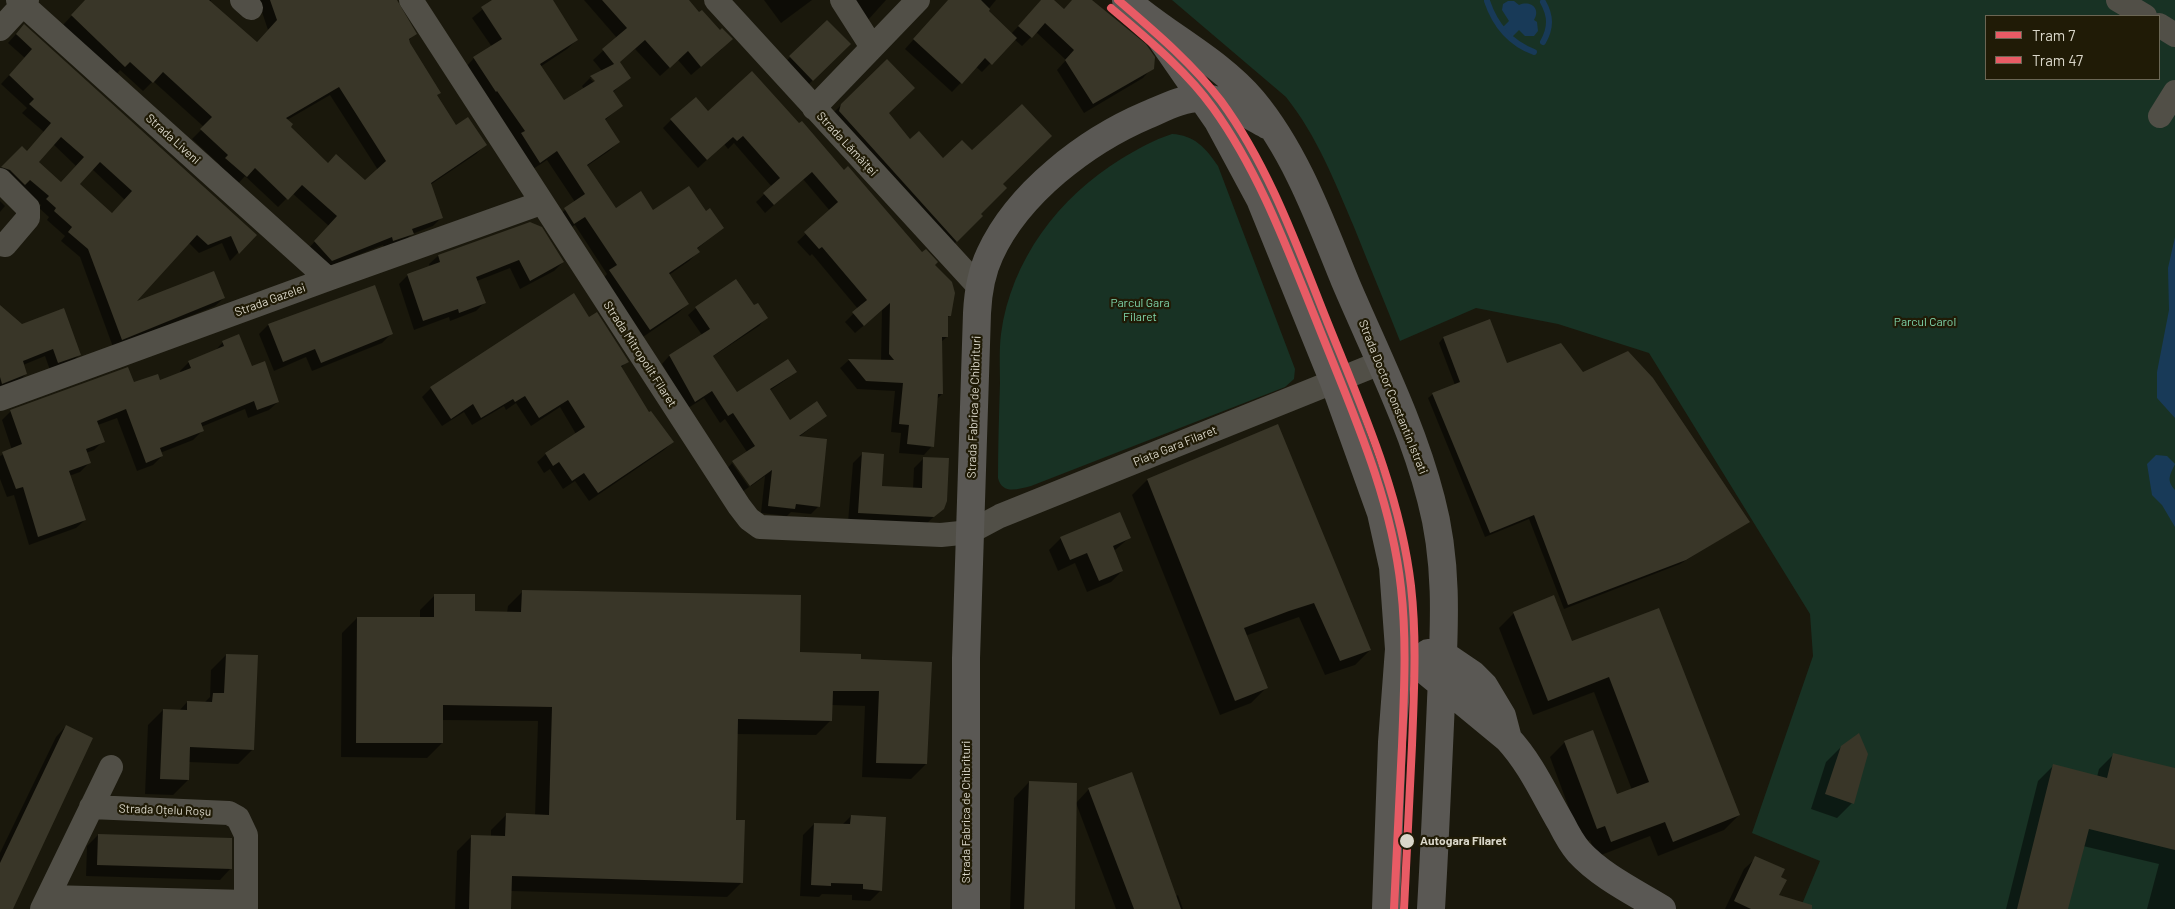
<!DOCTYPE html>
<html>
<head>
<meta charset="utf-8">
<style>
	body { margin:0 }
	#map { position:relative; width:2175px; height:909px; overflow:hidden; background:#1a180c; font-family:Barlow,sans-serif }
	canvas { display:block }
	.legend { position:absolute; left:1985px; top:15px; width:175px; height:65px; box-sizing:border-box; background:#201b06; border:1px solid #6a6654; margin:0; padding:6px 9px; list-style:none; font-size:15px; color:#dad7ca }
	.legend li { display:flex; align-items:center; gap:10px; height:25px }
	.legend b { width:25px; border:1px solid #6a6654 }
</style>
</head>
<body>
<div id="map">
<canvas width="2175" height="909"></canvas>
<ul class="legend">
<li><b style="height:6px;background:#e85b65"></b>Tram 7</li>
<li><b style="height:6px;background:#e85b65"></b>Tram 47</li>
</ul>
</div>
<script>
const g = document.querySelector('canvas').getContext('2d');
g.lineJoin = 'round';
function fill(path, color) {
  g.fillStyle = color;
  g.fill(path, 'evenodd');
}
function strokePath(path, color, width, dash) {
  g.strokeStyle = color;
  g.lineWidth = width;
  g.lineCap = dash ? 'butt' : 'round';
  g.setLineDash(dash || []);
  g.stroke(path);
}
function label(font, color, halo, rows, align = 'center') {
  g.font = font + ' Barlow,sans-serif';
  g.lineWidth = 4.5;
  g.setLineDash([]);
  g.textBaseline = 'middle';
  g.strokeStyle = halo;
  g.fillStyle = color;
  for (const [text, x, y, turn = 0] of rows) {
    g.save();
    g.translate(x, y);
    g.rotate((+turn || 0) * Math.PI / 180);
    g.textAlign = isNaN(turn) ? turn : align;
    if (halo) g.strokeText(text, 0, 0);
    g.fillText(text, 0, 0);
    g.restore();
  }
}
fill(new Path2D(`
	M1172 0H2175V909H1800L1820 861 1752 833 1813 656 1810 614 1649 353 1558 324 1476 308 1400 341C1385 303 1369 265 1354 227 1335 182 1317 136 1286 97ZM1986 16H2159V79H1986Z
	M1172 134C1194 135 1206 148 1218 166L1295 369 1294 379 1285 387 1031 486C1018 489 1002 495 998 478 998 446 999 415 1000 383 1000 367 999 350 1001 334 1011 260 1059 197 1121 159 1138 149 1153 140 1172 134Z`), '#183224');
fill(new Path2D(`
	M1508 1H1514L1519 5C1531 0 1541 9 1534 20L1537 22 1538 31 1534 36H1525L1519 30 1512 37 1503 27 1509 21 1502 10 1503 4Z
	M2175 237V418L2157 398V372L2169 310 2168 268Z
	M2156 455 2167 456 2175 464C2170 475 2166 480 2175 490V527L2162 505 2152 495 2147 464Z`), '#183a58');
fill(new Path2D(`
	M86 0H211L210 2 256 43 268 30 258 0H395L415 34 408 41 436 96 456 126 485 145 476 154 430 185 441 218 433 226 412 234 403 242 384 249 383 245 322 269 306 251 329 226 292 193 278 207 245 176 237 185 217 168 220 165 192 139 204 127 153 81 143 91 120 70 116 75 63 25ZM330 95 378 170 365 182 328 164 289 127 287 120Z
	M494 0H525L577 40 567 49 540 67 564 102 584 89 582 86 591 77 602 71 593 60 617 38 584 0H687L722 49 691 75 678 60 660 76 635 49 619 62 629 77 612 93 621 106 604 121 619 142 609 151 587 166 616 210 706 213 722 228 697 249 698 252 689 261 669 275 688 304 678 313 640 339 601 281 607 274 575 225 564 232 555 218 575 202 547 160 530 171 465 68 474 58 492 47 472 18ZM590 78H594L598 87Z
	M764 0H812L781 23Z
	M850 0H886L868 20Z
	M949 0H996L987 11 1011 34 1043 0H1052L1063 10 1073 0H1090L1152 68 1143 78 1084 113 1057 70 1066 60 1036 32 1022 46 1014 39 982 72 976 67 952 92 905 49Z
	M827 21 849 44 801 92 779 68Z
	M16 34 255 235 230 261 222 243 199 253 189 243 132 304 224 298 215 306 113 347 80 257 61 241 65 236 47 220 49 217 39 208 41 205 0 169 22 147 27 152 44 132 22 113 27 108 1 84 25 58 8 43ZM53 144 76 166 61 184 38 162ZM92 169 125 200 111 215 78 184Z
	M887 61V113L909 141 943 159 1002 184 979 214 981 216 950 248 834 112Z
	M707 113 844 171 933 265 950 315 947 318V337L941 342 942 394 937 399 932 446 924 455 899 453 901 433 891 432 895 391 857 389 840 368 849 360 881 361 882 310 855 333 845 322 858 309 812 254 810 256 797 242 830 211 803 179 765 213 756 202 772 187 734 143 728 149 724 144 698 168 663 128 671 120Z
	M0 201 5 206 0 212Z
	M438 256 563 262 554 271 520 289 510 268 477 281 485 302 476 311 450 321 449 317 414 330 399 284 408 275 430 267 429 264Z
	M374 286 391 334 382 343 312 371 306 357 274 371 259 334 268 325Z
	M573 294 589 319 627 361 621 368 649 414 673 442 664 450 589 501 575 481 563 489 550 469 544 473 537 462 546 454 576 434 560 407 531 426 516 403 506 410 504 406 472 425 464 412 442 426 422 397 431 388Z
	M754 307 766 318 759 326 712 357 736 394 795 372 787 379 769 391 790 421 826 416 799 437 819 506 811 514 791 512 787 516 761 513 765 476 751 486 734 462 747 452 725 419 720 423 704 398 688 408 662 364 669 356 702 335 688 315 696 308Z
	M22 325 80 354 72 362 50 370 45 356 23 365 26 374 18 382 0 388V327Z
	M1443 338 1506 365 1583 373 1748 522 1680 564 1564 609 1529 519 1485 537 1428 398 1433 394 1455 385 1439 343Z
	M223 342 251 368 278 402 269 410 248 418 245 409 201 427 202 431 193 440 160 453 162 456 153 465 137 471 117 418 98 425 103 441 94 450 86 453 89 463 80 472 69 476 85 520 76 528 29 545 14 495 7 497 0 479V456L12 450 2 420 11 411 133 384 159 382 181 374 180 371 189 362 214 352Z
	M1277 425 1370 650 1355 665 1325 675 1299 617 1245 636 1266 688 1251 703 1220 715 1132 495 1147 480Z
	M863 453 880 488 913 489 914 468 924 458 943 508 923 527 848 522 853 463Z
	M732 463 749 487 742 492 726 470Z
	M1061 538H1129L1114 551 1122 571 1111 582 1087 592 1075 563 1058 571 1049 550Z
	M523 591 798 654 859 660 926 764 911 779 862 777 865 706 831 705V720L816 735 736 734 735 821 742 882 727 897 511 891 510 909H455L457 851 472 836H491V830L506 815 535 816 538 721 442 720V743L427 758 341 757 342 633 357 618H420V610L435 595 474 612 507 613 508 606Z
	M1658 609 1739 815 1724 830 1658 856 1650 836 1596 857 1590 840 1582 843 1550 757 1565 742 1617 796 1632 790 1594 692 1533 715 1499 628 1514 613 1571 643Z
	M226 655 253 749 238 764 189 762 188 780 173 795 145 794 148 725 163 710 179 711 187 702 204 703 210 697 211 670Z
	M66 726 11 909H0V853L56 737Z
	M1841 747 1852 803 1837 818 1811 809 1826 762Z
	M2114 754 2175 769V909H2147L2159 864 2083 846 2067 909H2006L2038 781 2053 766 2097 777 2099 769Z
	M1029 782 1073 909H1010L1014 798Z
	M1089 789 1175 897 1178 895 1183 909H1116L1076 803Z
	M851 816 881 890 870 901 852 900V895L822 894 819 897 800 896 803 835 814 824 842 825Z
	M98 835 231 868 220 880 86 876 87 846Z
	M1756 858 1778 896 1782 909H1725L1744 869Z`), '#0007');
strokePath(new Path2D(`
	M1487 1C1495 25 1510 43 1534 52
	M1543 42C1551 28 1551 16 1543 2`), '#183a58', 6);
fill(new Path2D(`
	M85 0H209L257 42 277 20 270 0H397L417 34 409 39 410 43 441 93 437 95 456 125 468 117 487 145 431 183 443 218 412 229 414 234 393 241 392 237 332 261 314 241 337 216 302 185 288 200 255 168 247 177 225 158 228 155 200 129 212 117 163 72 153 83 130 62 125 67 71 15ZM339 87 386 161 365 180 336 154 328 163 291 127 293 124 286 118Z
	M492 0H553L578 40 540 64 564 100 595 81 590 76 614 64 602 49 627 28 602 0H689L699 12 702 10 720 30 722 28 733 39 701 67 688 51 670 68 645 40 620 62 631 78 613 91 623 106 605 119 620 142 587 165 616 208 641 191 653 210 689 186 706 211 710 208 724 228 697 248 700 252 669 273 689 304 650 330 609 270 617 265 585 217 574 224 564 208 585 194 557 151 540 163 521 133 525 131 497 91 496 92 473 57 502 39 481 7Z
	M948 0H981L990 9 989 11 1017 38 992 65 985 58 962 84 913 39Z
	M1041 0H1054L1064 9 1072 0H1092L1146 44 1155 57 1154 69 1093 104 1065 60 1074 50 1045 23 1032 38 1018 26Z
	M827 20 851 44 813 81 789 56Z
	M24 24 257 235 239 254 231 236 208 245 197 235 137 301 214 271 225 298 122 340 88 249 68 232 72 227 54 211 56 208 46 199 49 196 30 180 25 185 10 170 1 167 22 146 27 151 51 123 29 104 34 99 9 75 32 49 16 34ZM61 137 84 157 61 182 39 162ZM100 162 132 191 112 213 80 184Z
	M887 59 915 88 889 113 910 139 919 131 943 158 962 140 972 150 1022 104 1052 136 1003 184 1007 188 981 214 983 216 957 242 839 111 841 104Z
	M752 71 799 123 802 121 844 170 848 166 922 252 926 249 938 262 935 265 952 282 955 293 951 316H948V337H942L943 394H938L934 447 907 444 909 425 899 424 903 383 866 381 848 359 894 360 889 354 890 303 864 326 852 312 867 300 822 247 819 249 804 232 838 202 812 172 774 205 763 193 780 178 743 136 737 141 733 137 707 160 670 119 696 97 708 111Z
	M530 222 542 227 564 262 530 281 519 260 476 277 486 303 459 313 458 309 423 321 407 274 440 262 438 255Z
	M736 279 754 305 758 303 768 318 713 356 737 392 788 359 797 372 770 389 790 420 817 401 827 416 799 436 827 439 820 507 796 504 795 509 768 506 772 470 750 486 732 461 755 446 733 413 728 416 712 391 695 402 669 355 710 329 695 307Z
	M375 285 393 334 321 363 315 349 283 362 268 324Z
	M574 293 589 317 597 312 629 362 621 366 649 412 651 411 674 442 598 493 584 473 572 481 559 462 553 466 545 453 585 427 568 400 539 418 525 396 515 402 513 399 481 418 473 404 451 419 430 387Z
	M0 305 22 324 64 308 81 355 58 363 53 349 23 361 27 374 2 384 0 377Z
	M1490 319 1507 363 1561 343 1583 372 1628 351 1653 378 1750 522 1686 560 1568 605 1534 515 1490 533 1432 393 1460 382 1443 337Z
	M239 334 252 366 265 361 279 402 257 410 254 401 201 423 204 431 160 448 163 456 146 463 126 409 97 421 105 442 86 449 91 463 69 471 86 520 38 537 23 487 16 489 2 452 22 444 10 410 128 367 134 382 158 374 160 380 191 368 188 361 224 346 222 341Z
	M1278 424 1371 650 1340 661 1314 603 1289 611 1244 628 1268 688 1235 701 1147 479Z
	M862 452 884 454 882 486 922 488 923 457 949 458 947 501 944 509 934 517 858 513Z
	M1120 512 1131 538 1113 546 1123 571 1099 581 1087 553 1070 560 1060 537Z
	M522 590 801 595 800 652 861 654V659L932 662 927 764 876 763 879 691H833L832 721 738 719 736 820H745L743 883 512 876 511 909H469L471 835 505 836 506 813 549 815 552 707 443 705V743H356L357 617H434V594H475V611L521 612Z
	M1554 595 1572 641 1659 608 1740 815 1673 842 1665 822 1611 842 1605 826 1597 829 1564 741 1593 730 1617 794 1649 782 1609 677 1548 701 1513 612Z
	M226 654 258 655 254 750 190 747 189 780 160 779 163 709 187 710V701L212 702 213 693H224Z
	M66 725 93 738 13 909H0V863Z
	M1859 733 1868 754 1854 804 1825 794 1841 746Z
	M2113 753 2175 768V850L2089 829 2068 909H2017L2053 764 2107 778Z
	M1132 772 1181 909H1134L1088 788Z
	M1029 781 1077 783 1075 909H1024Z
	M851 815 886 817 882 891 863 889V884L831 883V886L811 885 814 823 850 824Z
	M98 834 232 838V869L97 865Z
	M1755 856 1785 869 1781 877 1787 880 1779 895 1812 905V909H1751L1734 901Z`), '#393628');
strokePath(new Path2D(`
	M18 0 328 279
	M242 0 251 8
	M411 0 739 506 749 519 760 527 941 535 970 532 1000 516 1380 363
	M716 0 979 287
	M842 0 872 47
	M2118 0 2145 16
	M2159 25 2175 35
	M0 29 27 0
	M814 108 918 0
	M2160 116 2175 92
	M0 180 28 208V218L5 245 0 244
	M0 399 328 279 541 203
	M91 807 229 813 238 818 246 835V909
	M48 897 246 902
	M42 909 111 767`), '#514f47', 24);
strokePath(new Path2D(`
	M1126 0C1167 36 1217 59 1253 101 1297 154 1321 223 1347 286 1377 356 1412 425 1431 499 1449 566 1444 632 1441 701 1438 770 1435 840 1431 909
	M1155 30 1218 121 1260 199 1334 382 1381 513 1393 567 1399 649 1392 742 1386 909
	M1399 649 1508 739C1531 764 1544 794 1561 823 1566 833 1572 844 1579 852 1601 876 1634 892 1662 909
	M1428 653 1444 655 1472 674 1484 686 1502 716 1508 739
	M966 909V658L977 313C978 293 981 273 990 254 1018 193 1086 141 1147 115 1164 108 1182 98 1201 98 1223 98 1248 115 1267 125`), '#5a5854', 28);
strokePath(new Path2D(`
	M1118 0C1154 31 1192 63 1221 101 1268 165 1296 243 1325 316 1360 404 1400 491 1411 586 1417 639 1414 691 1412 745 1409 799 1407 854 1404 909`), '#e85b65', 8);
strokePath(new Path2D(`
	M1111 8C1146 38 1186 70 1213 108 1260 173 1288 251 1318 325 1352 411 1391 496 1401 588 1407 641 1404 693 1402 746 1399 800 1397 854 1394 909`), '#e85b65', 8);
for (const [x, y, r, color] of [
	[1407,841,8,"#dad7ca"]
]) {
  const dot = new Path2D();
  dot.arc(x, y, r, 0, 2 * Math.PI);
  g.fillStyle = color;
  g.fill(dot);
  strokePath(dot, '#201b06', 2);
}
label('12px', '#dad7ca', '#201b06', [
	["Strada Liveni",173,139,42],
	["Strada Lămâiței",847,144,47],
	["Strada Gazelei",270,300,-20],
	["Strada Mitropolit Filaret",640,354,57],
	["Strada Doctor Constantin Istrati",1393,397,68],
	["Strada Fabrica de Chibrituri",974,407,-88],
	["Piața Gara Filaret",1175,446,-22],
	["Strada Oțelu Roșu",165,810,2],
	["Strada Fabrica de Chibrituri",966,812,-90]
]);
label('12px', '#7fd5ab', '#201b06', [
	["Parcul Gara",1140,303],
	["Filaret",1140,317],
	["Parcul Carol",1925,322]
]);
label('bold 12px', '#dad7ca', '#201b06', [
	["Autogara Filaret",1420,841]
], 'left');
</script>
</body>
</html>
